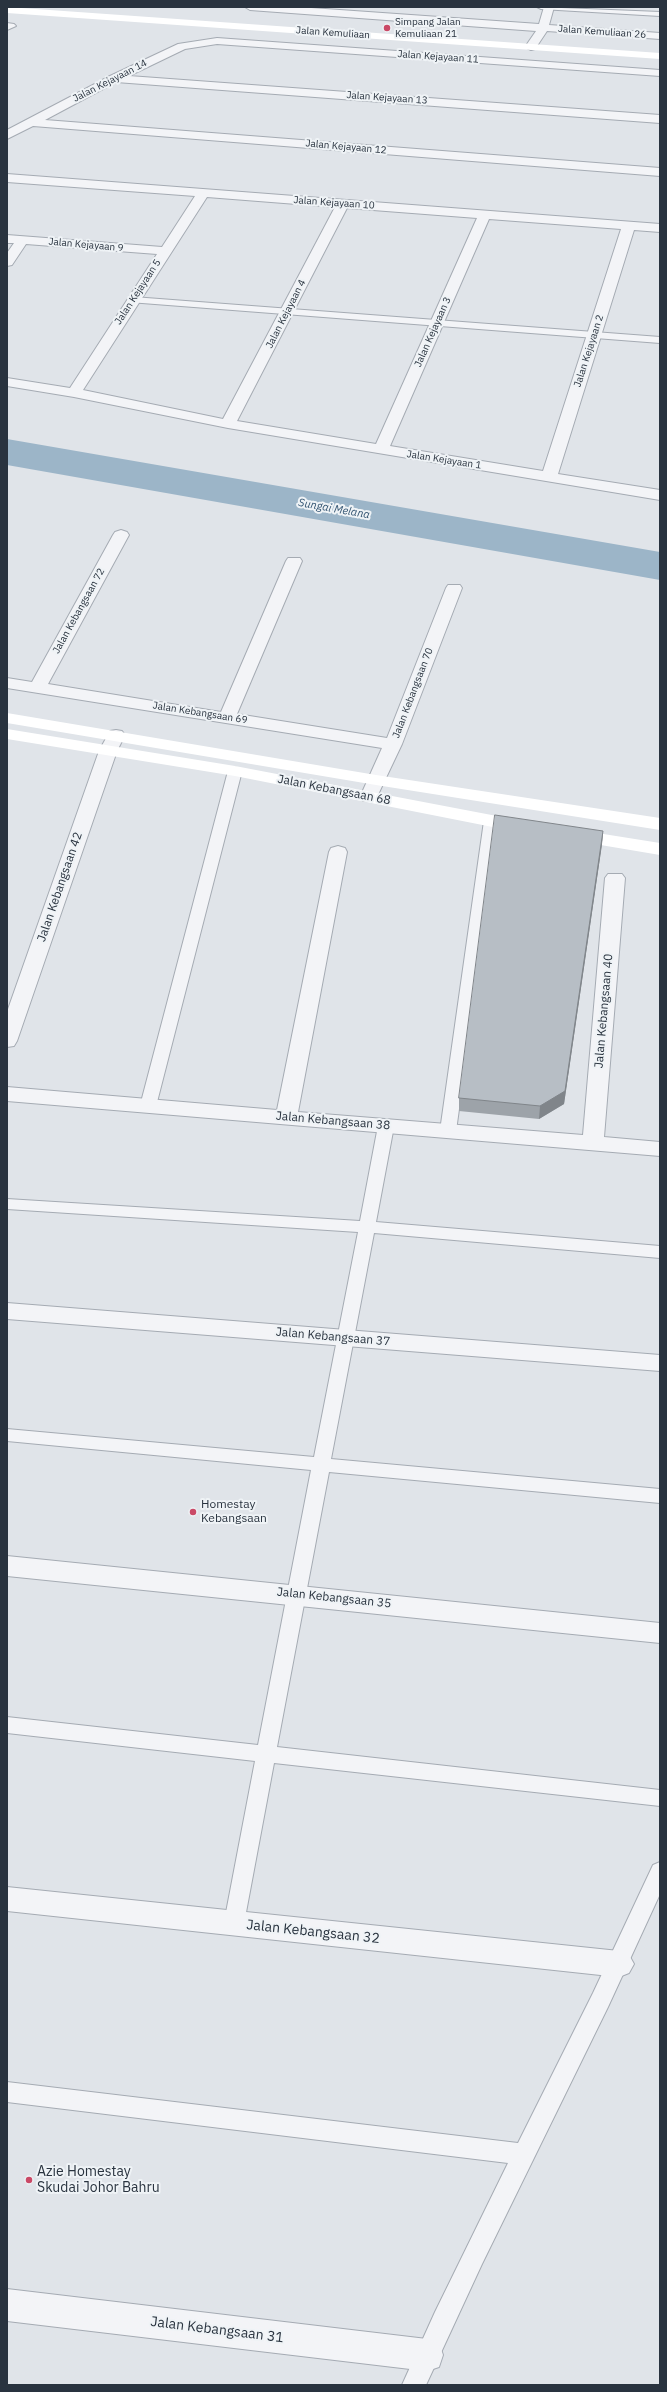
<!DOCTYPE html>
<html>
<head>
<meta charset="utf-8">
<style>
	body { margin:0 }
	#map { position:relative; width:667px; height:2392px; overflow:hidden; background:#e0e4e9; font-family:"IBM Plex Sans",sans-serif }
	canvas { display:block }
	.frame { position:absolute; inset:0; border:8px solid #29333f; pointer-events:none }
</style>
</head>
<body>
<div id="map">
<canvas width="667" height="2392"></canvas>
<div class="frame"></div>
</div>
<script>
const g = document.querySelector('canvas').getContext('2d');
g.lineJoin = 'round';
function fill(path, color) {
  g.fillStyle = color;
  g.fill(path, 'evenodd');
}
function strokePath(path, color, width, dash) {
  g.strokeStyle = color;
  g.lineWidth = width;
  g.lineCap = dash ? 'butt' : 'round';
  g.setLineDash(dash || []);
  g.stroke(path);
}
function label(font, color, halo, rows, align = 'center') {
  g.font = font + ' "IBM Plex Sans",sans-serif';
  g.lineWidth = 4;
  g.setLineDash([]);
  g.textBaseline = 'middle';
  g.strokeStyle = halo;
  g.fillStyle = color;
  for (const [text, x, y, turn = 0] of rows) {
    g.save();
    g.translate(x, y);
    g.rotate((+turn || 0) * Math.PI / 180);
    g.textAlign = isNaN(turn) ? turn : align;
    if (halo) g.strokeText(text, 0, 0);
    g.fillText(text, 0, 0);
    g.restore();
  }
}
fill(new Path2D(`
	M7 439 660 552V580L7 465Z`), '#9cb5c8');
const lane = new Path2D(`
	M537 7 660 12V16L541 9Z
	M133 297 660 337V343L129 302 128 300Z
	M235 767 242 771 156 1106 153 1110H143L140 1106 228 771Z
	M491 817 498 821 456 1131 454 1135H442L440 1131 484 821Z
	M386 1121 391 1122 394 1126 376 1222 660 1246V1258L374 1233 331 1459 660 1489V1503L329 1472 277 1747 660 1790V1806L274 1763 244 1923 241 1929 234 1932 227 1929 224 1923 255 1761 7 1733V1717L258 1745 311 1470 7 1441V1429L314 1457 358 1232 7 1209V1199L360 1221 378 1126 381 1122Z
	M660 1862V1894L608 2007 482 2264 426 2385H402L435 2312 508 2163 7 2102V2082L518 2143 593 1993 653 1865Z`);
const street = new Path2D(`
	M245 7H297L539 24 544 7H554L549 25 660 33V39L547 31 535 49 531 50 525 47 536 31 250 10Z
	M7 23 14 24 16 26 7 30Z
	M217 38 660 70V76L217 44 185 49 129 76 660 115V123L116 82 45 120 660 168V176L33 126 7 139V130L110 76 178 44Z
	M7 174 660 224V232L634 230 558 474 660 490V500L228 428 74 397 7 386V378L70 388 157 254 26 244 12 265 7 266V253L14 243H7V235L162 247 195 196 7 182ZM207 197 335 207 223 419 83 390ZM347 208 477 218 376 444 237 421ZM489 219 621 229 543 471 390 446Z
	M121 530 127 532 129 535 48 684 221 712 286 561 288 558H300L302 561 237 714 387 738 446 588 448 585H460L462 588 402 744 375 801H363L360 797 382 748 7 688V678L32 682 113 535 115 532Z
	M116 730 122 731 125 735 117 751 17 1041 14 1046 7 1047V1012L99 751 110 731Z
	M338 846 345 848 347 852 298 1112 583 1135 605 878 608 874H622L625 878 604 1137 660 1142V1156L7 1101V1087L277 1110 329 852 331 848Z
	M7 1303 660 1355V1371L7 1319Z
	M7 1556 660 1623V1643L7 1576Z
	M7 1887 619 1951 629 1955 634 1964 629 1973 619 1977 7 1911Z
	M7 2289 427 2339 439 2343 443 2355 439 2367 427 2371 7 2321Z`);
strokePath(lane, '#a5abb3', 2);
strokePath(street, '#a5abb3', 2);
fill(lane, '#f3f4f7');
fill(street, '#f3f4f7');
fill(new Path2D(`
	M7 7 660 53V59L7 13Z
	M7 713 376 775 660 818V830L376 785 7 723Z
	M7 729 235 766 523 821 530 823 532 827 530 831 523 833 235 776 7 739Z
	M572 829 660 843V855L565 839 563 835 565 831Z`), '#fff');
fill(new Path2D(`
	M603 831 602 844 564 1104 539 1119 459 1111V1098Z`), '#9da3a9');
fill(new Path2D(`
	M603 831 602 844 564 1104 539 1119 540 1106Z`), '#80858a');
const building = new Path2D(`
	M495 815 603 831 565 1091 540 1106 459 1098Z`);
fill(building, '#b7bec5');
strokePath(building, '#80858a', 1);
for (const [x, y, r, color] of [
	[387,28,4,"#ca4966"],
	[193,1512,4,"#ca4966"],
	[29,2180,4,"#ca4966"]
]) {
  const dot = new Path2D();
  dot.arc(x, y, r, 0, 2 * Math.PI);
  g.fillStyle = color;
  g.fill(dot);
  strokePath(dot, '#eff3f6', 1.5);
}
label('10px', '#29333f', '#eff3f6', [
	["Simpang Jalan",395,22],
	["Kemuliaan 21",395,34]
], 'left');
label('10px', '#29333f', '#eff3f6', [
	["Jalan Kemuliaan 26",602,32,4],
	["Jalan Kemuliaan",333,33,4],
	["Jalan Kejayaan 11",438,57,4],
	["Jalan Kejayaan 14",110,81,-27],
	["Jalan Kejayaan 13",387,98,4],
	["Jalan Kejayaan 12",346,147,5],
	["Jalan Kejayaan 10",334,203,4],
	["Jalan Kejayaan 9",86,245,5],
	["Jalan Kejayaan 5",138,292,-57],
	["Jalan Kejayaan 4",286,314,-63],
	["Jalan Kejayaan 3",433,332,-66],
	["Jalan Kejayaan 2",589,351,-72],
	["Jalan Kejayaan 1",444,460,9],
	["Jalan Kebangsaan 72",79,611,-61],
	["Jalan Kebangsaan 70",413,693,-69],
	["Jalan Kebangsaan 69",200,713,9]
]);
label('italic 11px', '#345572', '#eff3f6', [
	["Sungai Melana",334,509,10]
]);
label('12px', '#29333f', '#eff3f6', [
	["Jalan Kebangsaan 68",334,790,11],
	["Jalan Kebangsaan 42",60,887,-71],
	["Jalan Kebangsaan 40",604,1011,-85],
	["Jalan Kebangsaan 38",333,1121,5],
	["Jalan Kebangsaan 37",333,1337,5],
	["Jalan Kebangsaan 35",334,1598,6]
]);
label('12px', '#29333f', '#eff3f6', [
	["Homestay",201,1505],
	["Kebangsaan",201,1519]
], 'left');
label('14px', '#29333f', '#eff3f6', [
	["Jalan Kebangsaan 32",313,1932,6],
	["Jalan Kebangsaan 31",217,2330,7]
]);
label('14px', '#29333f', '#eff3f6', [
	["Azie Homestay",37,2172],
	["Skudai Johor Bahru",37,2188]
], 'left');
</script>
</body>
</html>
